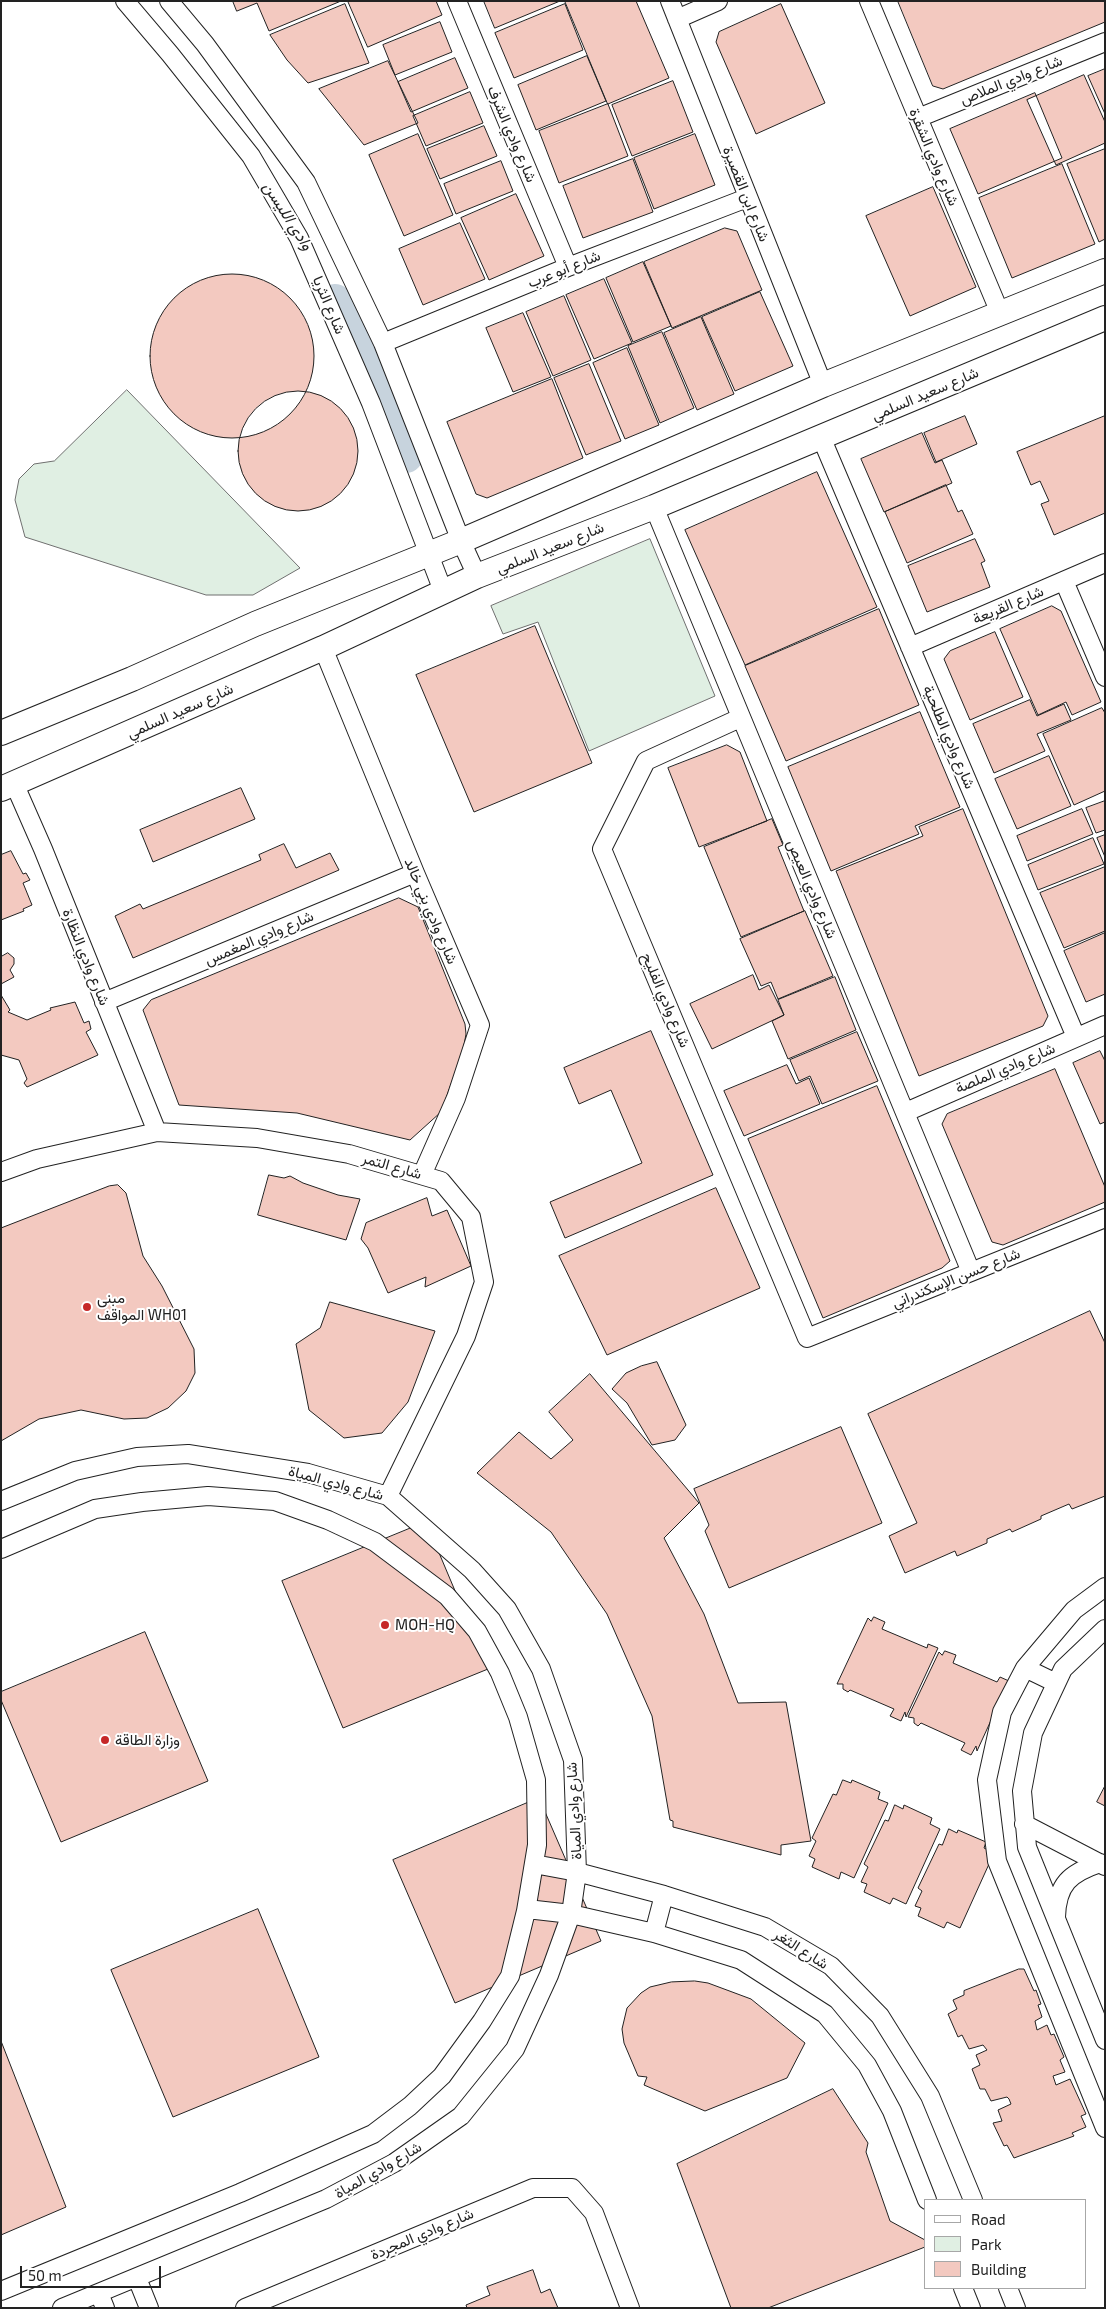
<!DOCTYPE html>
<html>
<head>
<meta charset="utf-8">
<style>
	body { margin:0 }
	#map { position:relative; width:1106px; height:2309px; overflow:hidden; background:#fff; font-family:"Exo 2",sans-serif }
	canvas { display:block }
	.frame { position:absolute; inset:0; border:2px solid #222; pointer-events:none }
	.legend { position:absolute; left:924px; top:2199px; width:162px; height:90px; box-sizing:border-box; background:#fff; border:1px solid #a7a7a7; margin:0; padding:6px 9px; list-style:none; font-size:15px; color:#222 }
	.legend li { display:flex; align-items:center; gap:10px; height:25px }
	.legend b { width:25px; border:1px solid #a7a7a7 }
	.scale { position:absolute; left:20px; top:2266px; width:141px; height:22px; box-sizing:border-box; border:2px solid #222; border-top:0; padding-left:6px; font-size:15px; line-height:18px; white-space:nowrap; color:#222; -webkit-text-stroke:4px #fff; paint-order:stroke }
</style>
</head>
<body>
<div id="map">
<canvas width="1106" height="2309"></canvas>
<div class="frame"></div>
<ul class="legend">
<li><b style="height:6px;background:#fff"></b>Road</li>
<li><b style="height:14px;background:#e0efe3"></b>Park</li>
<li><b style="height:14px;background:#f3c9c0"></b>Building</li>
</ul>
<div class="scale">50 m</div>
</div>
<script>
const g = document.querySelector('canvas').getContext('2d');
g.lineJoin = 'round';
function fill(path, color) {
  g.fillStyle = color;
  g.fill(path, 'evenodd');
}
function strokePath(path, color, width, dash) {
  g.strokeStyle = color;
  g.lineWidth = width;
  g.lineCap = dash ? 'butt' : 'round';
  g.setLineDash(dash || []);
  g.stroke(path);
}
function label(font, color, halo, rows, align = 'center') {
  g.font = font + ' "Exo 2",Vazirmatn,sans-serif';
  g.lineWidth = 4;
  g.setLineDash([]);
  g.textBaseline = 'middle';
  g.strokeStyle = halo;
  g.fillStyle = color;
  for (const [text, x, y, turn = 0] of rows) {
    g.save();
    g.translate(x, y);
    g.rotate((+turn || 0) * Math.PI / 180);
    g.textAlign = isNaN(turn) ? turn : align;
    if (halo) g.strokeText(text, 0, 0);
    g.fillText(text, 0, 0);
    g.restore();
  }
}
const green = new Path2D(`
	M127 390 300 568 253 595H206L25 537 15 500 19 479 34 464 54 461Z
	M650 539 715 696 589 751 538 622 503 634 491 606Z`);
fill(green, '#e0efe3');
strokePath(green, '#6f6f6f', 1);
strokePath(new Path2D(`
	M335 301 406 456`), '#c7d3dd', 34);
const building = new Path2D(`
	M233 1H341L269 31 257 3 237 11Z
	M348 1H436L442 15 368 47Z
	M484 1H560L495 28Z
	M565 1H636L669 78 608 104Z
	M898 1H1105V22L943 89 933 86Z
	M345 4 369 63 308 83 287 60 270 35Z
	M565 4 583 50 514 78 495 33Z
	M781 4 825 103 756 134 716 42 719 32Z
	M440 22 452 52 395 75 383 45Z
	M587 56 606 101 536 130 518 85Z
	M455 58 468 88 411 112 398 82Z
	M388 61 418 123 364 145 319 89Z
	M1105 69V114L1088 76Z
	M1084 75 1105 122V143L1056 165 1027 100Z
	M673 81 693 132 632 156 612 105Z
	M470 92 483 123 426 146 413 116Z
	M1035 93 1062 158 978 194 950 129Z
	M608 104 628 156 559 183 539 131Z
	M484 126 497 156 440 179 427 149Z
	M418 134 453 215 404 236 369 155Z
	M695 134 715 185 654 209 634 158Z
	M1105 149V239L1099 242 1067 164Z
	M633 159 653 212 583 238 563 186Z
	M501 161 513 191 456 214 444 184Z
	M1062 164 1095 244 1012 278 979 198Z
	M933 187 976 287 910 316 866 216Z
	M516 194 544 256 489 280 461 218Z
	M460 223 485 279 423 305 399 249Z
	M725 228 737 231 762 290 672 328 644 262Z
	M643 262 671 326 633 342 606 278Z
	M150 356a82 82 0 1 1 164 0a82 82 0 1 1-164 0Z
	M604 279 632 343 594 359 566 295Z
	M760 292 793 366 735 391 702 317Z
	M564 296 591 360 553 376 526 312Z
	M523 313 551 377 513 392 486 328Z
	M701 317 734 394 697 410 664 333Z
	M662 332 694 408 660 423 628 346Z
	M627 348 659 425 625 439 593 363Z
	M589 364 621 441 586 455 554 378Z
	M552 379 583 458 487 498 476 494 447 422Z
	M238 451a60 60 0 1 1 120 0a60 60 0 1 1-120 0Z
	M965 416 977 444 936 462 924 433Z
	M1105 416V513L1054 535 1041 504 1049 501 1040 481 1031 485 1017 452Z
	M922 433 935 463 942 460 952 483 884 512 861 459Z
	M817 472 877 607 745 665 685 530Z
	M946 485 958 512 962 510 973 534 907 563 885 512Z
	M975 539 985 561 981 563 990 587 927 612 908 566Z
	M1052 606 1061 611 1101 702 1072 715 1066 702 1038 715 1000 629Z
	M879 609 919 705 786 761 745 666Z
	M535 626 592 763 474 812 416 675Z
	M995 632 1023 697 970 720 944 659 950 651Z
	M1030 700 1037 716 1064 704 1071 720 1037 734 1045 751 994 773 973 724Z
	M1102 708 1105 713V791L1074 805 1043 734Z
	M920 712 960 807 915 826 919 834 831 871 788 767Z
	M727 745 740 752 767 821 699 847 668 768Z
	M1049 756 1071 806 1017 829 995 779Z
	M241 788 255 819 153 862 140 830Z
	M1105 801V830L1096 833 1086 808Z
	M963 809 1048 1016 1043 1026 919 1076 836 871 923 836 919 827Z
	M1082 809 1093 834 1027 861 1017 836Z
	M772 819 783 845 778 847 804 911 741 937 704 847Z
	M1105 835V857L1097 838Z
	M1093 838 1104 864 1038 890 1028 865Z
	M284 844 296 868 330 853 339 870 133 958 115 916 140 904 143 909 261 860 259 855Z
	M11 851 23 874 26 873 30 880 23 883 32 905 23 909 24 911 1 920V855Z
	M1105 867V931L1064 948 1040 893Z
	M399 898 418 907 465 1024 466 1034 463 1051 441 1112 410 1140 297 1113 179 1105 143 1010 151 1000Z
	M805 911 833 976 778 999 771 982 761 986 740 939Z
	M1105 933V994L1086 1002 1064 951Z
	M8 953 14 958V964L10 970 14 977 1 984V957Z
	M753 975 759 990 769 985 784 1015 712 1049 690 1004Z
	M835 977 856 1030 788 1059 772 1021 784 1015 778 1000Z
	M1 995 10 1010 8 1012 27 1020 51 1010 50 1008 75 1002 84 1023 89 1021 91 1029 86 1032 98 1055 27 1087 24 1083 27 1079 19 1060 1 1055Z
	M651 1031 713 1175 565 1238 550 1202 642 1163 611 1090 579 1104 564 1068Z
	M857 1032 878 1081 822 1104 810 1076 799 1081 790 1060Z
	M1100 1051 1105 1061V1122L1100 1124 1073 1063Z
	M787 1065 796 1084 809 1078 820 1104 744 1136 724 1091Z
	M1055 1069 1105 1187V1202L1003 1245 992 1242 942 1124 947 1114Z
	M877 1086 950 1261 942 1268 823 1318 748 1139Z
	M269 1175 284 1178 290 1176 303 1183 338 1195 360 1199 346 1240 258 1215Z
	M118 1185 126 1193 143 1256 162 1286 194 1349 195 1373 186 1391 168 1408 147 1418 124 1419 81 1410 39 1419 1 1441V1228L109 1186Z
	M716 1188 760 1288 607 1355 559 1256Z
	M427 1198 432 1216 447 1210 471 1266 425 1287 426 1277 388 1293 368 1248 361 1239 366 1223Z
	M330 1302 435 1331 408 1402 382 1433 344 1438 309 1410 296 1344 320 1328Z
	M1090 1311 1105 1343V1496L1072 1509 1069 1504 1041 1516V1519L1012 1532 1010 1529 987 1539V1543L957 1556 955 1551 905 1573 889 1536 917 1523 868 1414Z
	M657 1362 686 1425 675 1440 652 1445 627 1403 612 1389 626 1373 641 1366Z
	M590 1374 699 1503 664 1538 704 1614 738 1703 786 1702 811 1841 781 1845V1855L673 1827V1821L670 1820 652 1716 607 1614 551 1532 477 1473 519 1432 551 1459 573 1440 549 1412Z
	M841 1427 882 1523 729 1588 705 1531 709 1525 694 1489Z
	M426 1522 488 1669 343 1728 282 1581Z
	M874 1617 885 1622 882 1629 927 1648 928 1644 938 1648 906 1717 905 1712 901 1721 890 1716 894 1709 850 1690 848 1692 843 1689V1684H837L868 1618 871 1621Z
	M145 1632 208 1781 61 1842 1 1700V1692Z
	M945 1651 956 1655 953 1663 997 1682 1000 1677 1009 1681 977 1751 976 1746 971 1755 961 1750 965 1743 921 1723 918 1726 914 1723V1718L908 1717 939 1652 942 1655Z
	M843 1780 851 1783 852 1780 880 1792 878 1799 888 1803 854 1878 841 1872 839 1879 812 1867 815 1859 809 1856 816 1841 812 1838 833 1794 836 1795Z
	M1105 1786V1806L1097 1802Z
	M539 1798 601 1941 455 2003 393 1860Z
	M895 1805 903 1809 904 1805 932 1818 930 1824 940 1829 906 1904 893 1898 890 1904 864 1892 867 1884 861 1882 868 1867 864 1864 885 1820 888 1821Z
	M949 1829 957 1833 958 1830 986 1842 984 1848 994 1853 960 1928 947 1922 944 1928 918 1916 921 1908 915 1906 922 1891 918 1888 939 1844 942 1845Z
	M258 1909 319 2057 173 2117 111 1970Z
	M1019 1969H1024L1034 1991 1036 1990 1041 2004 1038 2005 1042 2017 1035 2021 1037 2030 1047 2025 1051 2035 1054 2034 1064 2057 1060 2060 1065 2072 1053 2076 1056 2085 1070 2079 1086 2114 1081 2116 1086 2127 1072 2133 1074 2136 1014 2158 1007 2145 1004 2146 993 2123 1002 2121 998 2110 1011 2104 1009 2099 1007 2097 991 2101 985 2089H980L972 2069 980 2065 976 2055 987 2050 983 2045 969 2049 962 2035 958 2037 948 2014 957 2009 953 2000 964 1995V1991Z
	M695 1981 708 1983 751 1999 805 2043 787 2078 705 2111 644 2085 647 2077 638 2076 624 2043 622 2029 627 2008 641 1993 650 1987 671 1982Z
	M1 2041 66 2207 1 2235Z
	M833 2089 868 2143 866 2152 890 2221 925 2240V2247L768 2308H731L677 2164Z
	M533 2270 541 2293 550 2289 558 2308H467L466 2305 490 2295 487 2287Z`);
fill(building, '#f3c9c0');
strokePath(building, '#222', 1);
const street = new Path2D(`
	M125 1 170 54 251 156 299 238 371 403 443 591
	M169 1 205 44 306 182 383 343 461 541 477 576
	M457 1 568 267
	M670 1 823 385
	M869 1 1000 313
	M677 19 718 1
	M918 118 1105 42
	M383 343 568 267 747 198
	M821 437 1076 1037
	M654 507 971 1272
	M1064 581 1105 677
	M910 647 1105 563
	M323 648 415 873 480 1025 456 1098 422 1175
	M740 718 646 761 602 849 807 1338 1105 1218
	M14 783 43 849 157 1132
	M104 1002 415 873
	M906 1112 1105 1025
	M1 1172 37 1159 157 1132 257 1138 349 1154 441 1181 471 1217 484 1282 466 1336 388 1496
	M1 1501 75 1471 137 1457 188 1454 308 1473 388 1496 472 1570 507 1609 541 1669 573 1760 577 1872 571 1914 549 1975 515 2049 461 2116 394 2163 326 2199 62 2308
	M1 1549 95 1509 142 1502 208 1496 275 1501 328 1520 375 1542 447 1596 477 1631 500 1673 518 1717 536 1780 537 1845 526 1911 510 1976 482 2021 442 2076 410 2106 373 2134 240 2193 1 2291
	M1105 1587 1074 1610 1025 1668 1002 1712 987 1780 997 1861 1105 2128
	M1105 1629 1063 1669 1033 1733 1022 1791 1027 1847 1105 2040
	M1025 1668 1056 1683
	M1024 1824 1105 1866
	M534 1864 577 1872 664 1895 765 1927 831 1966 880 2016 930 2096 973 2200
	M527 1909 571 1914 654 1933 741 1960 825 2014 867 2065 892 2111 927 2200
	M1056 1917C1057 1884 1070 1873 1100 1863
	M654 1933 664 1895
	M137 2278 149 2308
	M963 2288 971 2308
	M1008 2288 1016 2308
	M99 2293 105 2308
	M245 2308 533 2188H572L594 2213 630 2308`);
const secondary = new Path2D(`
	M1 733 132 679 255 624 461 541 823 385 1105 271
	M1 789 323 648 477 576 654 507 1105 318`);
strokePath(street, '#222', 20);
strokePath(secondary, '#222', 26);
strokePath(street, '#fff', 18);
strokePath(secondary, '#fff', 24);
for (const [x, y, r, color] of [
	[87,1307,5,"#c62828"],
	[385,1625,5,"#c62828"],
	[105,1740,5,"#c62828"]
]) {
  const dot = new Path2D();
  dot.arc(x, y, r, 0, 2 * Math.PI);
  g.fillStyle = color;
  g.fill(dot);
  strokePath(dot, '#fff', 2);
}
label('15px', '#222', '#fff', [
	["شارع وادي الملاص",1011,80,-22],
	["شارع وادي الشرف",512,134,67],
	["شارع وادي الشقرة",934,157,67],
	["شارع ابن القصيرة",746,194,68],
	["شارع أبو عرب",564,269,-22],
	["شارع الثريا",329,305,67],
	["شارع سعيد السلمي",925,394,-23],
	["شارع سعيد السلمي",550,548,-22],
	["شارع القريعة",1008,605,-23],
	["شارع سعيد السلمي",180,711,-24],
	["شارع وادي الطلحية",949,737,67],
	["شارع وادي العيص",812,889,67],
	["شارع وادي بني خالد",431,911,67],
	["شارع وادي المغمس",259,938,-23],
	["شارع وادي النظارة",86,957,68],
	["شارع وادي الفليح",666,1000,67],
	["شارع وادي الملصة",1005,1068,-23],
	["شارع التمر",392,1166,16],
	["شارع حسن الإسكندراني",956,1278,-22],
	["شارع وادي المياة",336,1483,15],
	["شارع وادي المياة",574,1811,-93],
	["شارع الثغر",801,1949,32],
	["شارع وادي المياة",378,2170,-30],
	["شارع وادي المجردة",422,2234,-23]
]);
label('15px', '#222', '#fff', [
	["مبنى",97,1298],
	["المواقف WH01",97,1315],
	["MOH-HQ",395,1625],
	["وزارة الطاقة",115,1740]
], 'left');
label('italic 16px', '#222', '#fff', [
	["وادي الليسن",288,216,57]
]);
</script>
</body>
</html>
